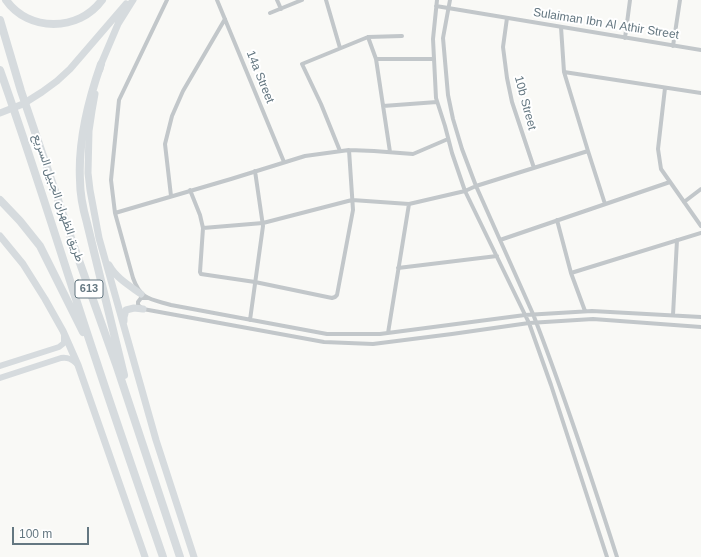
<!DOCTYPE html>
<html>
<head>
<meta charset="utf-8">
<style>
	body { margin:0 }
	#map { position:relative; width:701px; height:557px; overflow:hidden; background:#f9f9f6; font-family:Helvetica,sans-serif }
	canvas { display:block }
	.scale { position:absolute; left:12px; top:527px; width:77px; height:18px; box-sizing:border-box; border:2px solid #647781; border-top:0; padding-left:5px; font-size:12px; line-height:14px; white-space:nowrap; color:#647781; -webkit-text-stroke:3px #fff; paint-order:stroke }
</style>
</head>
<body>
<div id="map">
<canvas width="701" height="557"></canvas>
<div class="scale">100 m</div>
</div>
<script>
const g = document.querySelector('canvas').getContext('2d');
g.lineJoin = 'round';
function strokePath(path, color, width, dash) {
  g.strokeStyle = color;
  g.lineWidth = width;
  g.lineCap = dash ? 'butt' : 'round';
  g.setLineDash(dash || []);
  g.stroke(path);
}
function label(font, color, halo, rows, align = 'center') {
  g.font = font + ' Helvetica,Vazirmatn,sans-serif';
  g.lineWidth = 4;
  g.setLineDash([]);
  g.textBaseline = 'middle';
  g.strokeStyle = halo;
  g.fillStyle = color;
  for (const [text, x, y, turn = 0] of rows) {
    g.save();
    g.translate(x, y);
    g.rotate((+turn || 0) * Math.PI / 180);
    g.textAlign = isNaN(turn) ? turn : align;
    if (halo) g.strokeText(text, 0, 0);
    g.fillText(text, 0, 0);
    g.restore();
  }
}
strokePath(new Path2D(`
	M167 0 119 100 111 180 115 213 133 278C141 300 150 299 171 305L327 334H380L525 315 592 311 701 317
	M217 0 284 162
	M277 0 281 9
	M326 0 340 48
	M437 0 433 39 436 98 445 126 452 153 465 191 529 323 551 385 607 557
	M450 0 443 38 448 95 453 119 462 149 476 186 533 314C564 394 591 476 617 557
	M436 6 701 50
	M270 13 302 0
	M507 18 503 47 507 78 512 102 534 168
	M561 27 564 72 588 151 605 204
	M368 37 376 59 390 152
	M625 38 630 0
	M673 46 680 0
	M376 59H434
	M564 72 701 93
	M665 88 658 149 661 169 701 226
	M383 106 437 102
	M340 151 321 104 302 64 368 37 402 36
	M190 190 200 215 203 228 200 272 201 274 255 282 332 298 335 297 337 295 353 210 349 150
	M171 196 165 144 172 116 183 91 225 19
	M684 202 701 189
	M115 213 231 179 305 156 349 150 374 151 413 154 448 139
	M557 220 571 273 585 311
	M203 228 263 223 352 200 409 204 465 191 476 186 588 151
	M500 240 670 182
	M398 268 497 256
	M571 273 701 233
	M147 298H141L138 302V305L143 309 324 342 373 344 452 334 529 323 593 319 701 327
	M673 315 677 240
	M250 320 263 226 255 171
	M388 333 409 204`), '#c2c7ca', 4);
strokePath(new Path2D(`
	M0 366 59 347 64 343V334
	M0 378 61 358C68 357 72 359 77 364`), '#d6dbde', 6);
strokePath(new Path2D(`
	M100 69 101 64 118 24 133 0
	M95 94 92 111 89 131 88 173 90 190 99 238 156 440 194 557
	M0 113 23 104 42 92 57 81 70 69 126 4
	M0 236 23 264 45 299 63 331 78 365 145 557
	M109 265C116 278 130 286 141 294
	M124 321V317L126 310 134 308 143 309`), '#d6dbde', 7);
strokePath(new Path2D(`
	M6 0C28 32 79 32 102 0
	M0 20 21 91 71 238 117 367 180 557
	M101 64C88 101 78 141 80 180 80 195 83 209 87 223L124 375
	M0 70C34 165 63 261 95 357 117 424 140 490 163 557
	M0 200 20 221 40 246 83 332`), '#d6dbde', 8);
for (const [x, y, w] of [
	[89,289,28]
]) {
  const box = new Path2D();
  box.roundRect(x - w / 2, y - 9, w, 18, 3);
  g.fillStyle = '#fff';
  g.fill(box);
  strokePath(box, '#647781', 1);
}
label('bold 11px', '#647781', null, [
	["613",89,289]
]);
label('12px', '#647781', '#fff', [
	["Sulaiman Ibn Al Athir Street",606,24,9],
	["14a Street",260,77,68],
	["10b Street",525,103,75],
	["طريق الظهران الجبيل السريع",58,198,71]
]);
</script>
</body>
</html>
